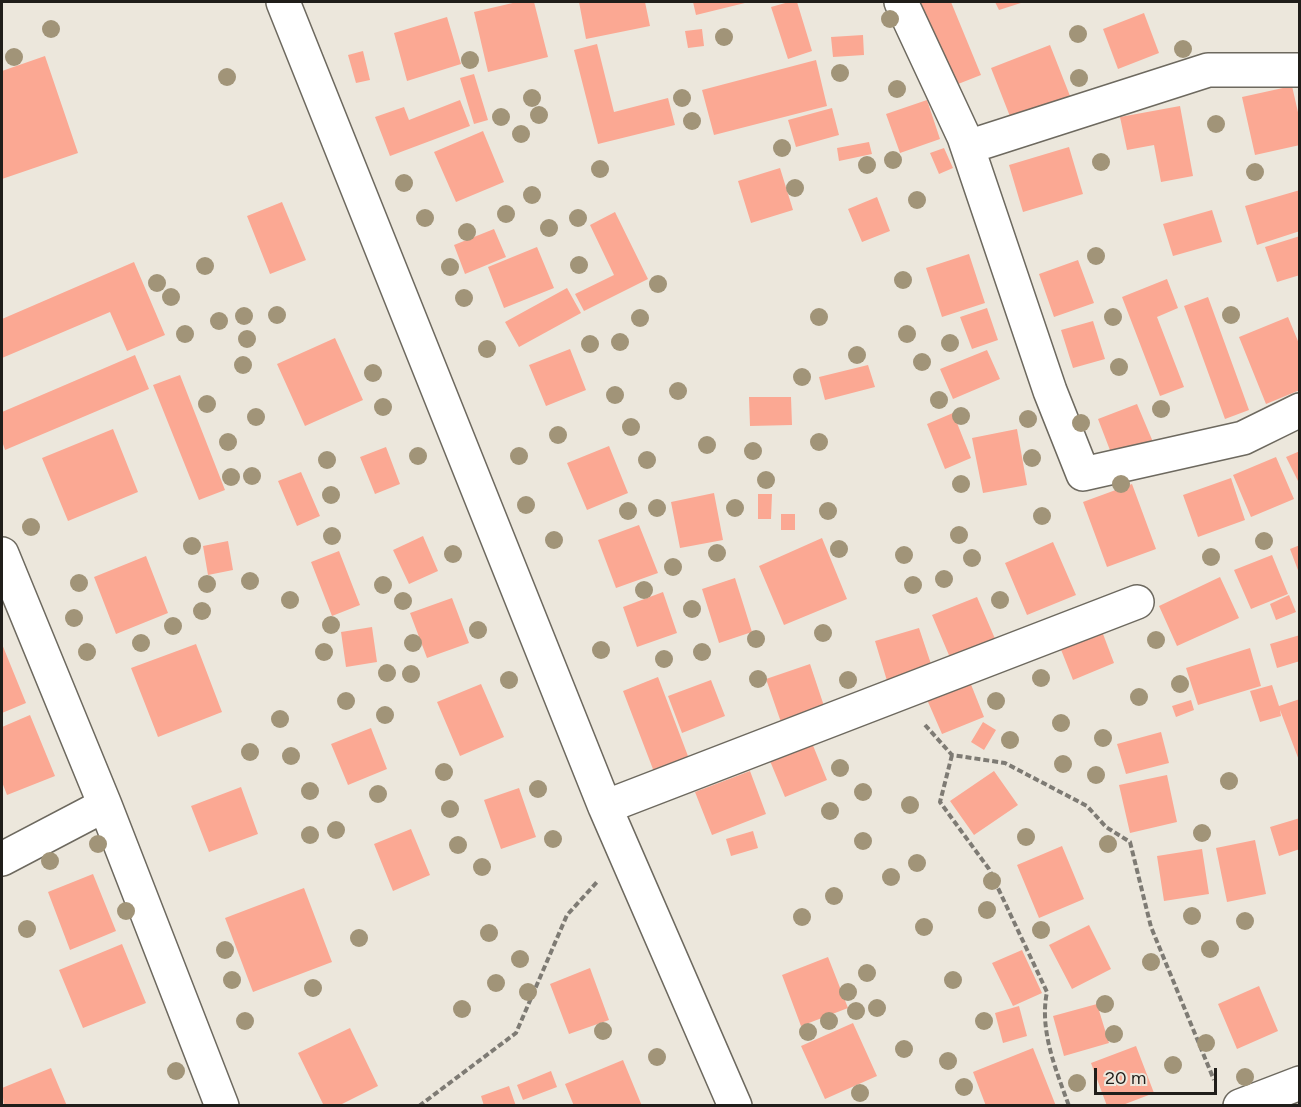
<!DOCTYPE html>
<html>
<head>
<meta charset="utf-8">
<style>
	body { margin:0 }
	#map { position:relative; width:1301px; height:1107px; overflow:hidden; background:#ece7dc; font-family:Figtree,sans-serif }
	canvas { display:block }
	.frame { position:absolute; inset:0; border:3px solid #201e1a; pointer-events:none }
	.scale { position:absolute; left:1094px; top:1068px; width:123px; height:27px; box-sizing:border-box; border:3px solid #201e1a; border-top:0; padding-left:8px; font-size:18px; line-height:21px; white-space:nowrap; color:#201e1a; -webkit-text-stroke:4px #ece7dc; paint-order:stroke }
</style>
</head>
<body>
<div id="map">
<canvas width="1301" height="1107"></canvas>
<div class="frame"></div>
<div class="scale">20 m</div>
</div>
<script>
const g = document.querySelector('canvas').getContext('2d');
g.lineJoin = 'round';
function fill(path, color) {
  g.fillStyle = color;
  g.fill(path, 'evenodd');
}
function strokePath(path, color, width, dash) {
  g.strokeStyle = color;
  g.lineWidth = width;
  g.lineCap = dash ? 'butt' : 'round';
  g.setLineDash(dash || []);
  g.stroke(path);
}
fill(new Path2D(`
	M517 2H534L548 57 488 72 474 12Z
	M579 2H645L650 26 586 39Z
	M693 2H749L696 15Z
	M789 2H797L812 51 788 59 771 7Z
	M919 2H951L981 75 953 86Z
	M995 2H1024L999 10Z
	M1144 13 1159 53 1118 69 1103 29Z
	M447 17 461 64 407 81 394 33Z
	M702 29 704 46 688 48 685 31Z
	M863 35 864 55 833 57 831 37Z
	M597 44 614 112 668 98 675 125 598 144 574 50Z
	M1050 45 1070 96 1011 119 991 68Z
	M363 51 370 80 356 83 348 55Z
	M45 56 78 153 2 179V71Z
	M816 60 827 106 714 135 702 90Z
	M474 74 488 120 474 124 460 78Z
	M1292 86 1300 121V145L1255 155 1242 97Z
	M460 100 470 126 390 156 375 117 404 107 409 120Z
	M927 100 940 139 900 153 886 114Z
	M1180 106 1193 176 1161 182 1154 145 1127 150 1120 117Z
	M832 108 839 135 796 147 788 120Z
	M483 131 504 182 456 202 434 152Z
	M869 142 872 154 839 161 837 148Z
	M1069 147 1083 194 1023 212 1009 165Z
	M944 148 953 168 939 174 930 153Z
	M780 168 793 210 751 223 738 181Z
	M1300 190V231L1257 245 1245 206Z
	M877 197 890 231 862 242 848 209Z
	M282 202 306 260 270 274 247 216Z
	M1212 210 1222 242 1173 256 1163 224Z
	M615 212 648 279 584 311 575 294 614 275 590 225Z
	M494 229 506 257 465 274 454 245Z
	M1300 236V275L1277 282 1265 247Z
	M537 247 554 288 504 308 488 267Z
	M969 254 985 303 942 317 926 268Z
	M1078 260 1094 303 1054 317 1039 274Z
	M134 262 165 335 127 351 110 312 2 358V319Z
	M1167 279 1178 308 1157 317 1184 387 1160 396 1122 297Z
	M567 288 581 313 519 347 505 322Z
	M1208 297 1249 410 1225 419 1184 306Z
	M987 308 998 340 972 349 960 317Z
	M1288 317 1300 346V390L1266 404 1239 337Z
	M1093 321 1105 359 1073 368 1061 330Z
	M335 338 363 400 305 426 277 364Z
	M570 349 586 390 546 406 529 365Z
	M987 350 1000 379 953 399 940 369Z
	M135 355 149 389 5 450 2 441V412Z
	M868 365 875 387 825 400 819 377Z
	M180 375 225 490 199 500 153 385Z
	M749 397H791L792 425 750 426Z
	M1137 404 1153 442 1113 458 1098 419Z
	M953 413 971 458 945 469 927 424Z
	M113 429 138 492 68 521 42 458Z
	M1017 429 1027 485 983 493 972 438Z
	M609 446 628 493 587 510 567 463Z
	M386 447 400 484 375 494 360 457Z
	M1300 451V485L1286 457Z
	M1276 457 1294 499 1251 517 1233 475Z
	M301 472 320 516 297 526 278 481Z
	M1231 478 1245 520 1198 537 1183 495Z
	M1132 484 1156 549 1107 567 1083 502Z
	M714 493 723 540 680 548 671 502Z
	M758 494H772L771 519H758Z
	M781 514H795V530H781Z
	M639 525 658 573 616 588 598 540Z
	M423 536 438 571 409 584 393 550Z
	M822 538 847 599 784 625 759 566Z
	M228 541 233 570 208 575 203 546Z
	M1053 542 1076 595 1027 615 1005 563Z
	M1300 545V573H1299L1290 549Z
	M339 551 360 605 332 616 311 562Z
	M1272 555 1288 594 1251 609 1234 570Z
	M146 556 168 613 116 634 94 577Z
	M1220 577 1239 618 1177 646 1159 606Z
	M735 578 752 632 719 643 702 589Z
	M663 592 677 633 637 647 623 607Z
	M1289 595 1296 612 1276 620 1270 604Z
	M977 597 996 641 951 660 932 615Z
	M452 598 469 643 427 658 410 613Z
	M1100 626 1114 663 1073 680 1058 642Z
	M372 627 377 662 346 667 341 632Z
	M919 628 933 670 888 684 875 641Z
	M1300 635V661L1277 668 1270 644Z
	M2 644 26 703 2 713Z
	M196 644 222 712 158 737 131 668Z
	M1250 648 1261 686 1198 705 1186 668Z
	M810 664 825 709 782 725 766 679Z
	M658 677 691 764 656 777 623 691Z
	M968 677 984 717 942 734 925 695Z
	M711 680 725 716 682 733 668 696Z
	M481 684 504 737 460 756 437 702Z
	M1272 685 1279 706 1300 699V763L1280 710 1281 716 1260 722 1250 691Z
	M1191 700 1194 710 1176 717 1172 706Z
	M30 715 55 776 7 795 2 782V727Z
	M983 722 996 730 984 750 971 742Z
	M371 728 387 769 348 785 331 744Z
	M1161 732 1169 763 1126 774 1117 744Z
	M812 743 827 780 785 797 770 761Z
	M750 771 766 814 712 835 695 792Z
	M994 771 1018 805 974 835 950 801Z
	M1167 775 1177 822 1130 833 1119 785Z
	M241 787 258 834 209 852 191 806Z
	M519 788 536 837 501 849 484 800Z
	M1300 818V849L1279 856 1270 827Z
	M411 829 430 875 393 891 374 844Z
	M753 831 758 848 731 856 726 839Z
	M1255 840 1266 894 1227 902 1216 848Z
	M1062 846 1084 899 1039 918 1017 865Z
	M1202 849 1209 894 1164 901 1157 856Z
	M93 874 116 931 70 950 48 892Z
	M304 888 332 962 253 992 225 918Z
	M1089 925 1111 969 1072 989 1049 945Z
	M122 944 146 1003 83 1028 59 970Z
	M1022 950 1042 993 1013 1006 992 963Z
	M828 957 848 1008 801 1026 782 975Z
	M590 968 609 1020 569 1034 550 984Z
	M1259 986 1278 1031 1237 1049 1218 1004Z
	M1097 1004 1109 1043 1064 1056 1053 1016Z
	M1019 1006 1027 1036 1003 1043 995 1013Z
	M853 1023 877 1076 825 1099 801 1046Z
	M350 1028 378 1086 338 1106H324L298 1053Z
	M1136 1046 1154 1093 1120 1106H1107L1091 1063Z
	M1033 1048 1056 1106H986L973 1072Z
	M623 1060 642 1106H574L565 1084Z
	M51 1068 67 1106H4L2 1088Z
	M551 1071 557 1087 523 1100 517 1085Z
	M509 1086 516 1106H484L481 1096Z`), '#fba893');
const minor = new Path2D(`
	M283 2 605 807 735 1106
	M901 2 964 137 1050 391 1083 474 1243 438 1300 410
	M968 147 1208 70H1300
	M2 554 105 805 222 1106
	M605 807 1137 602
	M2 859 105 805
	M1240 1106 1300 1083`);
strokePath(minor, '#6d695f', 36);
strokePath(new Path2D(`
	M925 725 952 755 1005 763 1087 806 1106 827 1130 842 1151 927 1214 1080
	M952 755 940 802 989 869 1047 992C1039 1030 1056 1070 1069 1106
	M419 1106 516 1033 567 915 597 882`), '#7e7b74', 4, [6, 3]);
strokePath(minor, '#fff', 33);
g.fillStyle = '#a19478';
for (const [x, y] of [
	[890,19],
	[51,29],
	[1078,34],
	[724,37],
	[1183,49],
	[14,57],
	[470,60],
	[840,73],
	[227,77],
	[1079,78],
	[897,89],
	[532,98],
	[682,98],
	[539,115],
	[501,117],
	[692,121],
	[1216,124],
	[521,134],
	[782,148],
	[893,160],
	[1101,162],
	[867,165],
	[600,169],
	[1255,172],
	[404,183],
	[795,188],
	[532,195],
	[917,200],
	[506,214],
	[425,218],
	[578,218],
	[549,228],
	[467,232],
	[1096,256],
	[579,265],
	[205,266],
	[450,267],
	[903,280],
	[157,283],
	[658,284],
	[171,297],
	[464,298],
	[277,315],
	[1231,315],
	[244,316],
	[819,317],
	[1113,317],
	[640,318],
	[219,321],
	[185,334],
	[907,334],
	[247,339],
	[620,342],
	[950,343],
	[590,344],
	[487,349],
	[857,355],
	[922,362],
	[243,365],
	[1119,367],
	[373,373],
	[802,377],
	[678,391],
	[615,395],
	[939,400],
	[207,404],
	[383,407],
	[1161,409],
	[961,416],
	[256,417],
	[1028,419],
	[1081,423],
	[631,427],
	[558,435],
	[228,442],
	[819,442],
	[707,445],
	[753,451],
	[418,456],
	[519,456],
	[1032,458],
	[327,460],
	[647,460],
	[252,476],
	[231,477],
	[766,480],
	[961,484],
	[1121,484],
	[331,495],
	[526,505],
	[657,508],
	[735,508],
	[628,511],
	[828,511],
	[1042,516],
	[31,527],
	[959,535],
	[332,536],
	[554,540],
	[1264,541],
	[192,546],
	[839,549],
	[717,553],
	[453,554],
	[904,555],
	[1211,557],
	[972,558],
	[673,567],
	[944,579],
	[250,581],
	[79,583],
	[207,584],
	[383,585],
	[913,585],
	[644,590],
	[290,600],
	[1000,600],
	[403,601],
	[692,609],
	[202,611],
	[74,618],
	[331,625],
	[173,626],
	[478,630],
	[823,633],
	[756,639],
	[1156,640],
	[141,643],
	[413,643],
	[601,650],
	[87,652],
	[324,652],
	[702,652],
	[664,659],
	[387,673],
	[411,674],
	[1041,678],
	[758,679],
	[509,680],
	[848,680],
	[1180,684],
	[1139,697],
	[346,701],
	[996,701],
	[385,715],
	[280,719],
	[1061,723],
	[1103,738],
	[1010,740],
	[250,752],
	[291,756],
	[1063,764],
	[840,768],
	[444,772],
	[1096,775],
	[1229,781],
	[538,789],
	[310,791],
	[863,792],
	[378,794],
	[910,805],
	[450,809],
	[830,811],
	[336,830],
	[1202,833],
	[310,835],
	[1026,837],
	[553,839],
	[863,841],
	[98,844],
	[1108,844],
	[458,845],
	[50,861],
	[917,863],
	[482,867],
	[891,877],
	[992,881],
	[834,896],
	[987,910],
	[126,911],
	[1192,916],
	[802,917],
	[1245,921],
	[924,927],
	[27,929],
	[1041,930],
	[489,933],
	[359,938],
	[1210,949],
	[225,950],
	[520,959],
	[1151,962],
	[867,973],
	[232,980],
	[953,980],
	[496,983],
	[313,988],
	[528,992],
	[848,992],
	[1105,1004],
	[877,1008],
	[462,1009],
	[856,1011],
	[245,1021],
	[829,1021],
	[984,1021],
	[603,1031],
	[808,1032],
	[1114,1034],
	[1206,1043],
	[904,1049],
	[657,1057],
	[948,1061],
	[1173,1065],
	[176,1071],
	[1245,1077],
	[1077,1083],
	[964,1087],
	[860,1093]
]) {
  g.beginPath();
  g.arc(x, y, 9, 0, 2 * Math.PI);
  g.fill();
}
</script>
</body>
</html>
